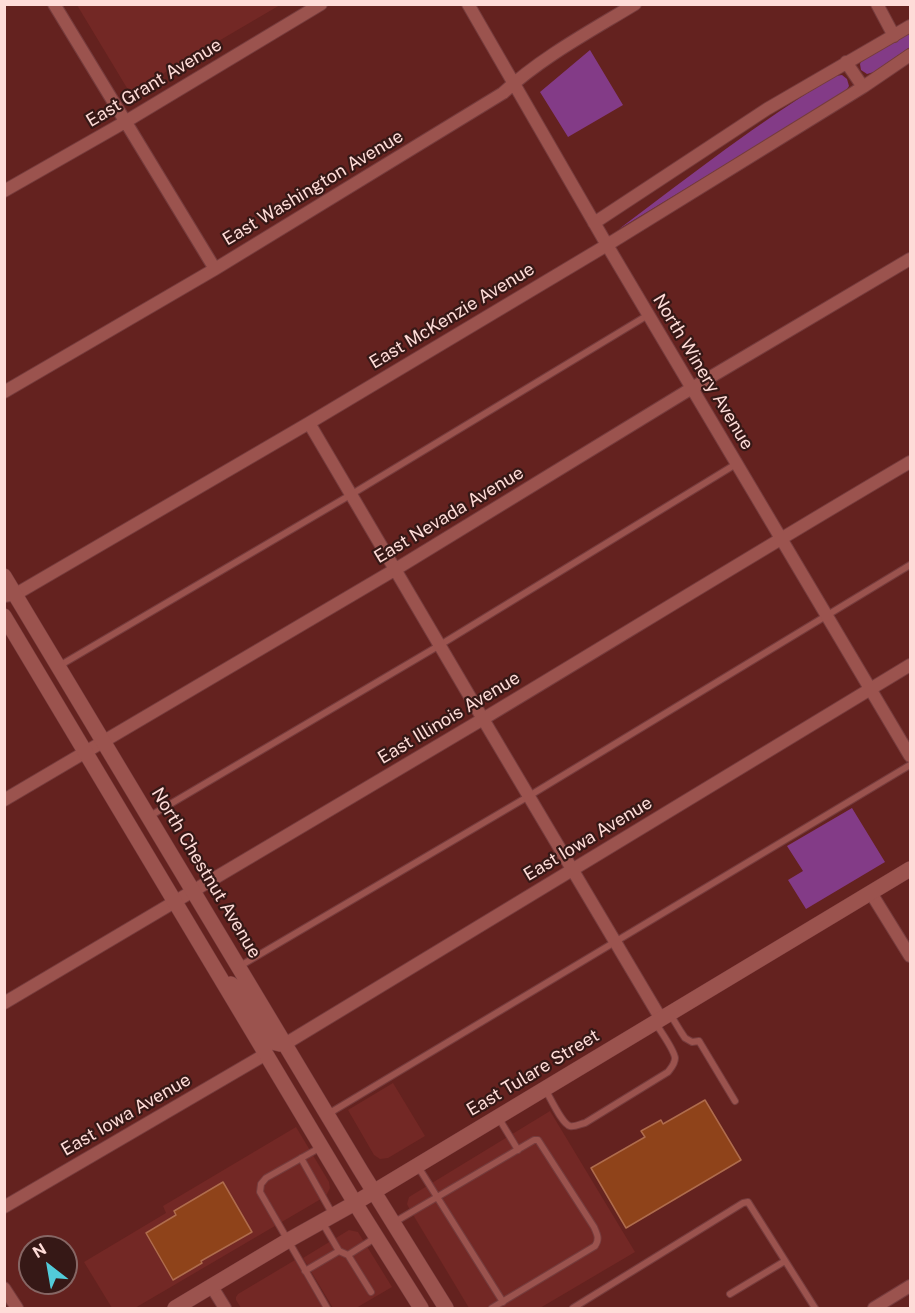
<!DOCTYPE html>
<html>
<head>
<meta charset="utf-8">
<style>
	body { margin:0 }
	#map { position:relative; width:915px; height:1313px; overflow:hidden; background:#64221f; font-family:"Public Sans",sans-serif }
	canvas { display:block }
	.frame { position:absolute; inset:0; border:6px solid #fedcd8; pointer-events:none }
	.north { position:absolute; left:18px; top:1235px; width:60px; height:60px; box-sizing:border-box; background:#361816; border:2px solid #866664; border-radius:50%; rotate:329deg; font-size:16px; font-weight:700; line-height:24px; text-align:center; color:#fedcd8 }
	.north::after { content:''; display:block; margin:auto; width:21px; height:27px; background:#52cbd9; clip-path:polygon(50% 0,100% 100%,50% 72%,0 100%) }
</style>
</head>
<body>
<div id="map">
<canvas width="915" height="1313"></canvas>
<div class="frame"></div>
<div class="north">N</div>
</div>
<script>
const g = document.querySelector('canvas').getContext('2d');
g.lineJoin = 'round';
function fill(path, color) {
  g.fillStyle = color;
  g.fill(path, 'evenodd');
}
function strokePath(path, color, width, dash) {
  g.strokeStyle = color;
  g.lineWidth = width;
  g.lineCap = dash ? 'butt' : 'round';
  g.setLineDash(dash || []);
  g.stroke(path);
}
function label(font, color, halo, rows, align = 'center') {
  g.font = font + ' "Public Sans",sans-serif';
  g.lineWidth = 4.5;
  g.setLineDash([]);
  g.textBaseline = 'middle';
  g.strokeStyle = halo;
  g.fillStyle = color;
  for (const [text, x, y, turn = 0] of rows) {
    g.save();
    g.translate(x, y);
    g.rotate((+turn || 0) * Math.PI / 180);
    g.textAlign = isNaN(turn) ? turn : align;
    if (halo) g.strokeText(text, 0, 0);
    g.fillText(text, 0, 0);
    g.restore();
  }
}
fill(new Path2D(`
	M77 5H280L130 93Z
	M393 1083 425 1136 388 1158 380 1159 374 1155 348 1110Z
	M550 1111 635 1252 540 1308H469L409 1208 407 1204 409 1197Z
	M296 1127 329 1182 330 1188 326 1196 135 1308H112L84 1262 166 1213 163 1206Z
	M349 1230 358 1232 392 1287 356 1308H333L303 1258Z
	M295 1260 323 1308H241L236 1300V1297L238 1294Z`), '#732825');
fill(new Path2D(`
	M910 30V47L874 72 867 74 861 70 860 64 863 58Z
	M590 50 623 105 568 137 540 92Z
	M842 75 847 79 849 86 845 92 619 229C690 176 759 121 835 76Z
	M852 808 885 862 806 909 788 880 803 871 787 846Z`), '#833b87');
const building = new Path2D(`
	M705 1100 741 1160 626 1228 591 1168 645 1137 641 1131 661 1120 663 1124Z
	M223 1182 252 1232 201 1261 202 1263 173 1280 146 1233 176 1215 174 1211Z`);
fill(building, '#8f431a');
strokePath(building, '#af6c4d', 1.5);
const lane = new Path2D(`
	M59 666 352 494 648 315
	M150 816 440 645 736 464
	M240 966 529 796 910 565
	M670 1014 681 1032 685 1038 692 1042 699 1041 735 1101
	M545 1089C550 1097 562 1124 570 1126 575 1127 580 1124 585 1123L668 1072C671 1068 675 1064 675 1058 674 1049 660 1031 655 1022
	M328 1114 910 765
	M498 1117 518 1150
	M321 1147 266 1178 261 1184 260 1192 327 1308
	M301 1158 333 1215
	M417 1165 503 1302
	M322 1222 339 1251
	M393 1223 534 1140H538L594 1227C597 1234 600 1239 595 1246L492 1308
	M348 1255 375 1238
	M305 1271 339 1251 348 1255 371 1292
	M730 1294 785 1261
	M573 1308 743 1203 748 1202 815 1308`);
const street = new Path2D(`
	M54 4 215 269
	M468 4 607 245 910 756
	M877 4 894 36
	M846 62 863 87
	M4 191 125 122 321 4
	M594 223 767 109 910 26
	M4 392 215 269 503 93C542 57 589 32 635 4
	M309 423 483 719 661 1019
	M4 596 16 594 309 423 607 245 863 87 910 55
	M4 800 396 569 692 388 910 259
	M871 893 910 956
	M4 1003C164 908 324 814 483 719 626 633 767 546 910 462
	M285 1044 910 665
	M4 1207 266 1054
	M212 1287 225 1308
	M4 1288 17 1308
	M874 1308 910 1286`);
const secondary = new Path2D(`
	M4 576 361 1171 446 1308
	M4 616 355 1203 421 1308
	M231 984 241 992 247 1001 272 1042 280 1044H285
	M175 1308 287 1241 355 1203 910 869`);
strokePath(lane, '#763c3d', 8);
strokePath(street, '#763c3d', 14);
strokePath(secondary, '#763c3d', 16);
strokePath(lane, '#9b534e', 6);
strokePath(street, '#9b534e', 12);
strokePath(secondary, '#9b534e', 15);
label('18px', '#fedcd8', '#361816', [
	["East Grant Avenue",154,83,-31],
	["East Washington Avenue",313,188,-31],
	["East McKenzie Avenue",452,316,-31],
	["North Winery Avenue",703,372,59],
	["East Nevada Avenue",449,515,-31],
	["East Illinois Avenue",449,718,-31],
	["East Iowa Avenue",588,839,-31],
	["North Chestnut Avenue",206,873,59],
	["East Tulare Street",533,1073,-31],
	["East Iowa Avenue",126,1115,-30]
]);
</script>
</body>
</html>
